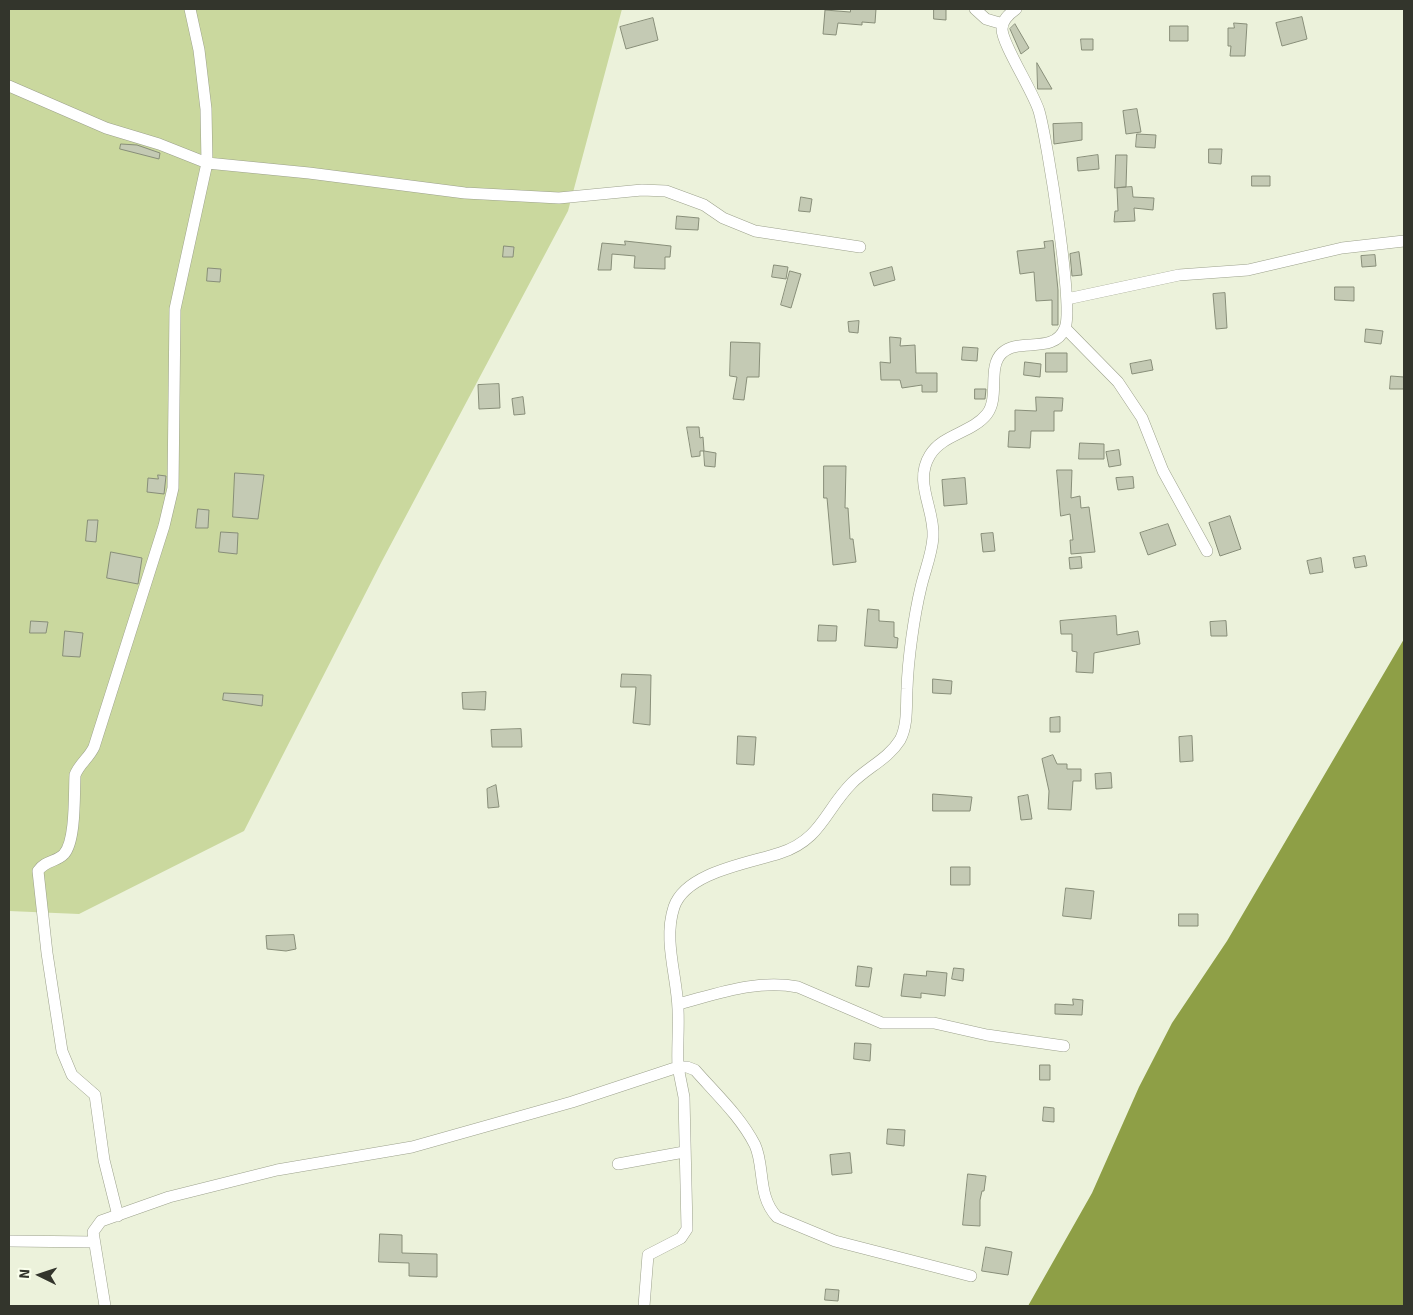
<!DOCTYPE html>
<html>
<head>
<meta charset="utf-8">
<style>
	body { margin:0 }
	#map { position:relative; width:1413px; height:1315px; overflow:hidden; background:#ecf2db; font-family:Signika,sans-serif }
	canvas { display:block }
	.frame { position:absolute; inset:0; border:10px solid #33352c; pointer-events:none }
	.north { position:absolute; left:15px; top:1250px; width:50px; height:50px; -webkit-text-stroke:4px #faffec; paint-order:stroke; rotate:274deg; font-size:14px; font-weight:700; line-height:20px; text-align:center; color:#33352c }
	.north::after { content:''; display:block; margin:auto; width:18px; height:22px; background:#33352c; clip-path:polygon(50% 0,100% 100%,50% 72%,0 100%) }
</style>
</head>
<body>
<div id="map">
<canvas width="1413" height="1315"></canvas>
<div class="frame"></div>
<div class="north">N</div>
</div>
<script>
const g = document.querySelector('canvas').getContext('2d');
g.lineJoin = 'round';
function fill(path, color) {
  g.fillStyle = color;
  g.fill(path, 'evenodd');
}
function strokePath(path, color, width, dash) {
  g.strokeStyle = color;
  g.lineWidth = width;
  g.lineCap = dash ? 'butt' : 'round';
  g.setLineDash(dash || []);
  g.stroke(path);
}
fill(new Path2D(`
	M9 9H622L568 211 382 561 244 831 79 914 9 911Z`), '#cad89e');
fill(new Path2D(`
	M1404 639V1306H1028L1092 1193 1139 1087 1172 1023 1227 941Z`), '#8e9f46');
const building = new Path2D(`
	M851 9H876L875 23 862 22V25L838 23 836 35 823 34 825 10 850 12Z
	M934 9H946V20L934 19Z
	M1302 17 1307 39 1282 46 1276 23Z
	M653 18 658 40 626 49 620 27Z
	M1234 23 1247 24 1245 56H1230L1231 46H1228V28H1234Z
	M1015 24 1029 48 1021 54 1010 29Z
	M1170 26H1188V41H1170Z
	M1081 39H1093V50H1082Z
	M1037 63 1052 89H1038Z
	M1137 109 1141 132 1126 134 1123 111Z
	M1082 123V140L1054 144 1053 124Z
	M1137 134 1156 135 1155 148 1136 147Z
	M121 144 137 145 160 153 159 159 120 149Z
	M1209 149H1222L1221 164 1209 163Z
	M1098 155 1099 169 1078 171 1077 158Z
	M1116 155H1127L1126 187 1115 188Z
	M1252 176H1270V186H1252Z
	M1132 187 1133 197 1154 198 1153 210 1134 208 1135 221 1114 222 1115 211H1118L1117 188Z
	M801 197 812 199 810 212 799 211Z
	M677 216 699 218 698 230 676 229Z
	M625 241 671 246 670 257H665V269L634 268 635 256 612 254 611 270H598L602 243 625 245Z
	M1053 241 1058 290V325H1052V300L1036 301 1034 272 1020 274 1017 251 1045 248 1044 242Z
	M504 246 514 247 513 257H503Z
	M1079 252 1082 275 1072 276 1070 254Z
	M1375 255 1376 266 1362 267 1361 256Z
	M774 265 788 267 786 279 772 277Z
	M892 267 895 280 874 286 870 273Z
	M208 268 221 269 220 282 207 281Z
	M790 271 801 274 791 308 781 305Z
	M1335 287H1354V301L1335 300Z
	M1225 293 1227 328 1216 329 1213 294Z
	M859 321 858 333 849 332 848 322Z
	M1366 329 1383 331 1381 344 1365 342Z
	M890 337 901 338 900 346 915 345 916 373H937V392H922V385L902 388 900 380H881L880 362 890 363Z
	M731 342 760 343 759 377H747L744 400 733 399 737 377 730 376Z
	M963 347 978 348 977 361 962 360Z
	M1046 353H1067V372H1046Z
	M1151 360 1153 370 1132 374 1130 364Z
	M1025 362 1041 364 1040 377 1024 375Z
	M1391 376 1404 377V389H1390Z
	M499 384 500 408 479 409 478 385Z
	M975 389H986L985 399H975Z
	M523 397 525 414 514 415 512 399Z
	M1036 397 1063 398 1062 411H1054V431H1031L1030 448 1008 447 1009 431H1015V410L1036 411Z
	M687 427H699L700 438 703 437 704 451H700V456L692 457Z
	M1080 443 1104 444V459H1079Z
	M1119 450 1121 465 1109 467 1106 452Z
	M704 451 716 453 715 467 705 466Z
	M824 466H846L845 508H848L850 539H853L856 562 833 565 827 498H824Z
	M1057 470H1072L1071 498 1080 496 1081 508 1089 507 1095 552 1071 554 1070 540H1073L1070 514 1061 516Z
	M235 473 264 475 258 519 233 517Z
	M158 475 166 476 164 494 147 492 148 478 158 479Z
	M1133 477 1134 488 1118 490 1116 478Z
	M965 478 967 504 944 506 942 480Z
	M198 509 209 510 208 528H196Z
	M1230 516 1241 549 1220 556 1209 523Z
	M88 520H98L96 542 86 541Z
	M1168 524 1176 545 1148 555 1140 533Z
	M221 532 238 533 237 554 219 552Z
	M993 533 995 551 983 552 981 534Z
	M111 552 142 558 138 584 107 578Z
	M1365 556 1367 566 1355 568 1353 558Z
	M1081 557 1082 568 1070 569 1069 558Z
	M1321 558 1323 572 1310 574 1307 561Z
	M868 609 879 610V621L894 622V637L898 638 897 648 865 646Z
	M1116 616 1117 635 1138 631 1140 644 1094 653 1093 673 1076 672 1077 652 1072 651V634H1061L1060 621Z
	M31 621 48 622 46 633H30Z
	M1226 621 1227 636H1211L1210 622Z
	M819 625 837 626 836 641H818Z
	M65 631 83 633 80 657 63 656Z
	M622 674 651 675 650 725 633 723 636 687H621Z
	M933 679 952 681 951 694 933 693Z
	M486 692 485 710 463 709 462 693Z
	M224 693 263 695 262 706 223 700Z
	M1060 717V732H1050V718Z
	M521 729 522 747H492L491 730Z
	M738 736 756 737 754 765 737 764Z
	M1192 736 1193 761 1180 762 1179 737Z
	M1053 755 1057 764H1067V769H1081V781H1073L1071 810 1048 809 1049 791 1042 759Z
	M1111 773 1112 788 1096 789 1095 774Z
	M496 785 499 807 488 808 487 789Z
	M933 794 972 797 970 811H933Z
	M1028 795 1032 819 1021 820 1018 797Z
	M951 867H970V885H951Z
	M1066 888 1094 891 1091 919 1063 916Z
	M1179 914H1198V926H1179Z
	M294 935 296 949 286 951 267 949 266 936Z
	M858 966 872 968 869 987 856 986Z
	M954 968 964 969 963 981 952 979Z
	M927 971 947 973 945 996 921 993V998L901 996 904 974 926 976Z
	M1073 999 1083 1000 1082 1015 1055 1014V1004L1073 1005Z
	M855 1043 871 1044 870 1061 854 1059Z
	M1040 1065H1050V1080H1040Z
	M1044 1107 1054 1108V1122L1043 1121Z
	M888 1129 905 1130 904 1146 887 1144Z
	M850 1153 852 1173 832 1175 830 1155Z
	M968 1174 986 1176 984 1191H982L980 1200V1226L963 1225Z
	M380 1234 402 1235V1253L437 1254V1277L409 1276V1263L379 1262Z
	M986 1247 1012 1252 1008 1275 982 1271Z
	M826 1289 839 1290 838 1301 825 1300Z`);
fill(building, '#c4cab4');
strokePath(building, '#888e79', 1);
const minor = new Path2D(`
	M975 9 986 19 1003 24
	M9 86 106 128 159 144 207 163 309 173 465 193 559 198 642 190 666 191 704 205 723 218 755 231 860 247
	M1067 299 1179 275 1248 270 1342 248 1404 241
	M1065 328 1118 382 1142 418 1163 471 1207 551
	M678 1004C717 994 757 979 798 987L882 1023H934L987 1035 1064 1046
	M618 1164 684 1152
	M118 1216 104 1160 95 1095 72 1075 62 1051 47 953 38 871C45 860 57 862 64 854 76 841 74 794 75 775 79 764 89 758 94 747L164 526 173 488 175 309 207 163 206 109 199 50 190 9
	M9 1241 94 1242
	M105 1306 93 1232 101 1221 169 1197 277 1170 412 1147 572 1102 678 1067C677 1049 679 1029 678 1009 677 976 663 940 674 907 686 872 750 863 780 853 821 840 825 810 852 783 868 767 888 759 900 740 908 725 906 706 907 689 908 659 914 616 921 587 925 570 932 554 933 537 935 509 913 482 930 455 943 434 972 433 987 414 1000 397 987 367 1002 353 1019 337 1054 355 1065 328 1074 307 1047 139 1039 111 1033 91 1002 44 1002 29 1002 20 1009 14 1016 9
	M644 1306 648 1255 681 1238 687 1229 684 1097 678 1067H687L695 1070C716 1094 741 1117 755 1145 765 1167 757 1196 777 1217L835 1241 971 1276`);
strokePath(minor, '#9ca18c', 12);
strokePath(minor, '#fff', 11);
</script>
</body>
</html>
